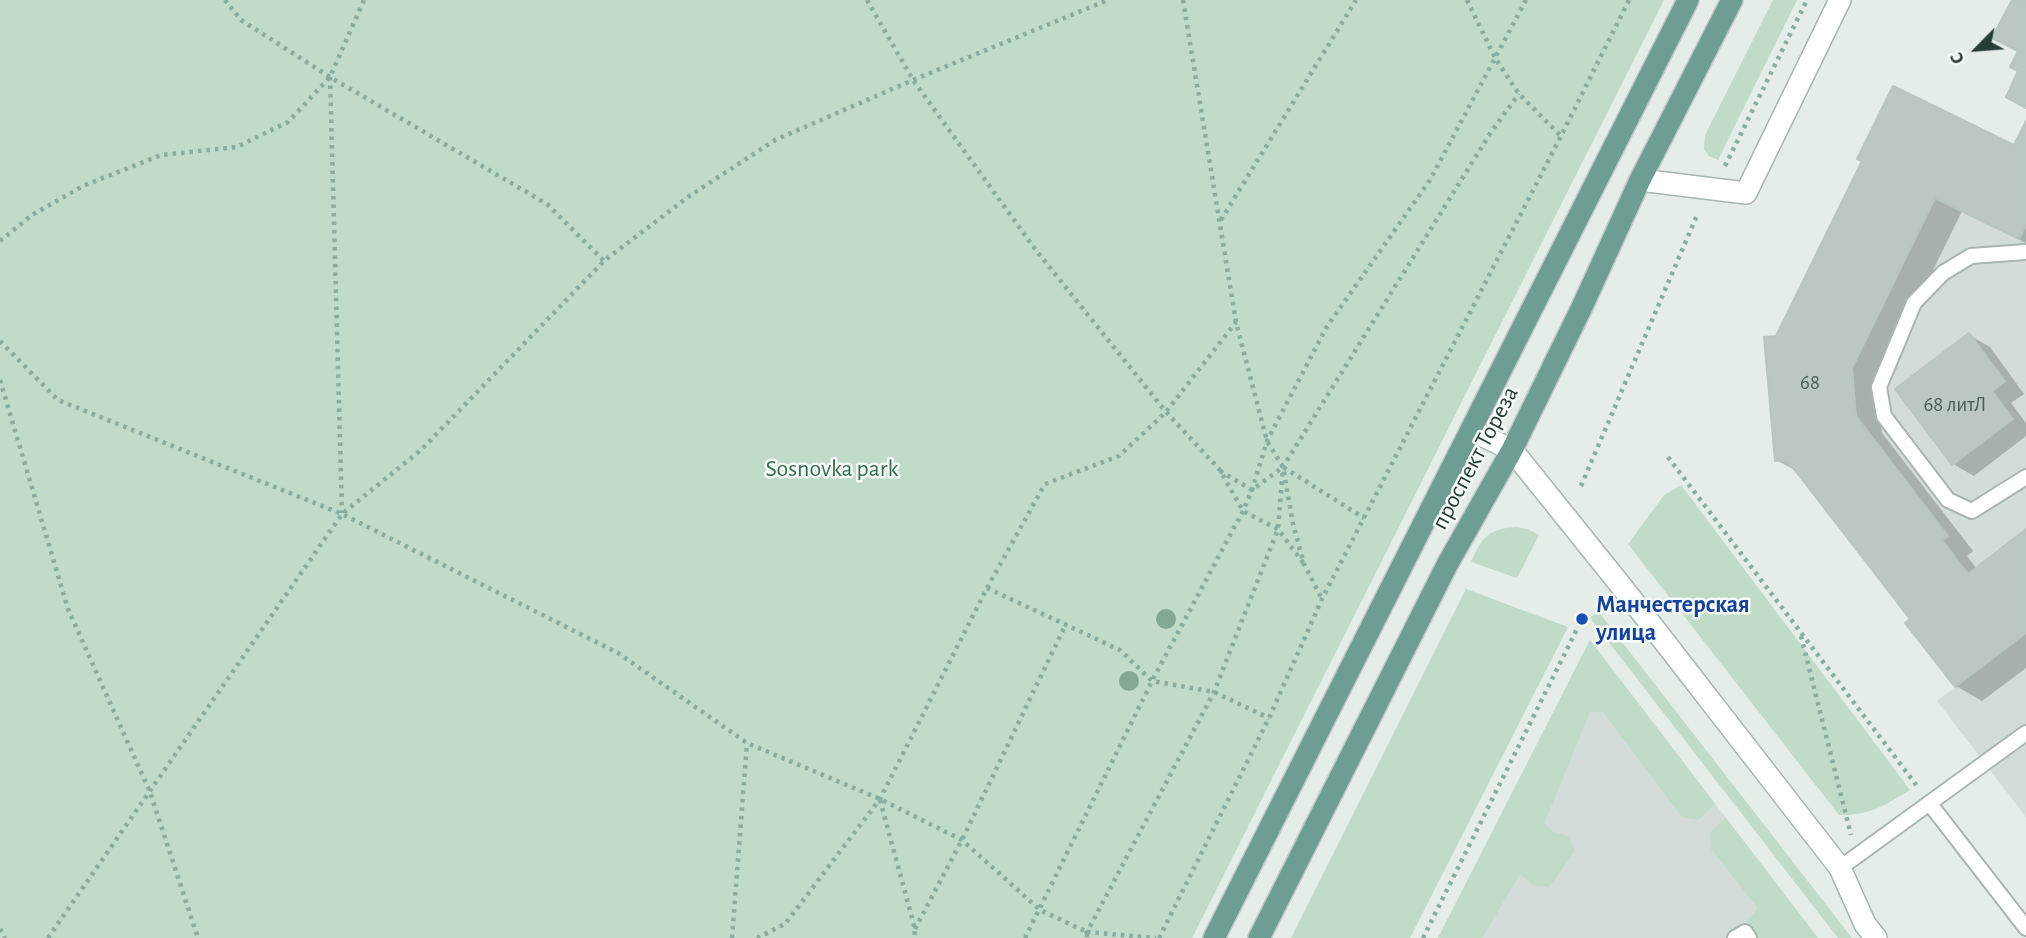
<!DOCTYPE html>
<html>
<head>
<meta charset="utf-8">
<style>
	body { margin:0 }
	#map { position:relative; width:2026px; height:938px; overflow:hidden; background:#e5ede9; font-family:"Alegreya Sans",sans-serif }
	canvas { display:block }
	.north { position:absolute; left:1942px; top:14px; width:70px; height:70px; -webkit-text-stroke:5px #f5f9f7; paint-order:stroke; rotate:245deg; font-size:19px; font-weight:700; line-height:28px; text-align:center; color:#263d37 }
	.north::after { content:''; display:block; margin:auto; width:24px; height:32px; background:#263d37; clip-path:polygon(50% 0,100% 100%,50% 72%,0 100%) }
</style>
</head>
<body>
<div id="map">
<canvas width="2026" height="938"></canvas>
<div class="north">С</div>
</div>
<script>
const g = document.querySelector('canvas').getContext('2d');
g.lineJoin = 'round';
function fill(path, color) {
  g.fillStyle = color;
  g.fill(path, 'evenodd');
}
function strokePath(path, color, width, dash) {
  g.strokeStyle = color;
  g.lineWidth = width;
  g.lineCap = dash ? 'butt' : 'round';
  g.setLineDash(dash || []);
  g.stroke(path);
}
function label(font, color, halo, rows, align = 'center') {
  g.font = font + ' "Alegreya Sans",sans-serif';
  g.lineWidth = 5;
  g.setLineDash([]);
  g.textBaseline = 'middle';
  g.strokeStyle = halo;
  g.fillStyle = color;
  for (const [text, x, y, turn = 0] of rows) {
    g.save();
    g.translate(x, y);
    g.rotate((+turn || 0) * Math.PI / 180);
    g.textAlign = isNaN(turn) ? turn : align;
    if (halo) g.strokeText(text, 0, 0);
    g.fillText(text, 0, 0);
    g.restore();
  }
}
fill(new Path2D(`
	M1893 86 2013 145 2026 121V817L1937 701 1955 687 1905 623 1909 619 1787 460 1775 461 1764 337 1777 336 1862 162 1857 159Z
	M1590 640 1818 938H1438Z`), '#d3dcd8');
fill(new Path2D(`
	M0 0H1664L1192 938H0Z
	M1773 0H1797L1718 160 1709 156 1704 149 1705 135Z
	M1681 485 1910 790C1883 806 1872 815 1839 815L1628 544 1664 495Z
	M1516 527 1528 529 1539 535 1517 578 1471 562C1482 537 1488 529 1516 527Z
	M1466 589 1568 627 1410 938H1291Z
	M1598 611 1852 938H1838L1590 618Z
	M1590 640 1715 804 1698 820 1682 817 1603 712H1590L1544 824 1553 832 1568 836 1575 851 1549 887 1533 885 1520 874 1482 938H1438Z
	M1726 818 1818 938H1758L1746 922 1758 908 1711 849 1710 833Z`), '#c0dbc8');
fill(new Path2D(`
	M2026 125V243L1962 211 1878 383 1882 433 1973 551 1967 556 1977 569 2026 532V668L1982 701 1956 686 1912 620 1800 473 1776 460 1778 338 1864 161 2014 148Z
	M1969 335 1990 347 2024 394 2011 403 2026 423V436L1974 476 1953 464Z`), '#0003');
const building = new Path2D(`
	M2012 0H2026V108L2006 97 2018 71 2010 67 2018 51 1992 38Z
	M1893 86 2014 145 2026 121V225L2019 239 1935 198 1852 368 1856 416 1948 536 1942 540 1968 574 2026 529V633L1955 687 1905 623 1910 619 1787 460 1775 461 1764 337 1776 336 1862 161 1857 159Z
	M1969 333 2005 381 1992 391 2013 419 1952 465 1895 389Z`);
fill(building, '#bac7c2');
strokePath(building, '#b8c6c0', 2);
const service = new Path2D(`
	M2026 252 1971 256 1943 273 1914 303 1879 387 1884 416 1948 500 1972 511 2026 477
	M1930 804 2026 928
	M1840 868 2026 733
	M1735 938 1745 932 1749 938`);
const minor = new Path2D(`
	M1640 180 1746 193 1840 0
	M1471 430 1512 450 1622 587 1840 868 1865 924 1876 938`);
const primary = new Path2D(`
	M1214 938 1688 0
	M1259 938 1448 563 1512 450 1582 307 1640 180 1732 0`);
strokePath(service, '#a8b5b0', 18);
strokePath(minor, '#a8b5b0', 24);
strokePath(primary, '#c2c9c7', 24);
strokePath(new Path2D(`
	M225 0 241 20 330 77 547 204 604 261
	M867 0 913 80 1035 249 1166 412 1220 470 1243 511 1278 529 1304 564
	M1183 0 1236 322 1267 441 1283 467 1293 524 1304 564 1322 599
	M1467 0 1495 58 1519 94 1561 136
	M330 77 342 513
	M1725 166 1807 0
	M1221 220 1356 0
	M0 241 32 215 83 186 161 155 237 147 288 122 330 77 364 0
	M0 341 58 400 342 514 618 653 747 743 880 799 962 840 1040 910 1087 932V938
	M0 380 68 609 150 792 198 938
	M1668 457 1917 786
	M1220 471 1252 490 1283 467 1364 518
	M1581 486 1698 213
	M987 588 1120 650 1152 681 1214 692 1269 718
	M1801 636 1851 835
	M880 800 915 929 914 938
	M0 929 5 938
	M915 929 962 840 1066 624
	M1087 932 1156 938
	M1086 934 1214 692 1278 529 1283 467 1491 132 1519 94
	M48 938 342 514 421 450 604 261 688 197 775 140 913 80 1108 0
	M732 938 747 743
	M757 938 785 924 880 799 987 588 1045 484 1119 456 1166 412 1236 322
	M1025 938 1152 681 1243 511 1252 490 1267 441 1326 328 1430 180 1526 0
	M1159 938 1269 718 1322 599 1561 136 1629 0
	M1423 938 1582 619`), '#88ada2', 4.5, [3.5, 5]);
strokePath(service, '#fff', 14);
strokePath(minor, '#fff', 21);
strokePath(primary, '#6e9d93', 21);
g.fillStyle = '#84a893';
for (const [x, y] of [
	[1166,619],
	[1129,681]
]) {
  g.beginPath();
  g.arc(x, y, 10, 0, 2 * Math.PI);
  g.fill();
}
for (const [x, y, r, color] of [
	[1582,619,7,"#1a4fb4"]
]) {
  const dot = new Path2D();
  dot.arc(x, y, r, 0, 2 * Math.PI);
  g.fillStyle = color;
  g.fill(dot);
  strokePath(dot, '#f5f9f7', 2.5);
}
label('21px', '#4b605a', null, [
	["68",1810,383],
	["68 литЛ",1955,405]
]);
label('24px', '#263d37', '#f5f9f7', [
	["проспект Тореза",1475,458,-62]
]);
label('24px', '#34704d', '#f5f9f7', [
	["Sosnovka park",832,469]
]);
label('bold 24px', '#164399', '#f5f9f7', [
	["Манчестерская",1596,605],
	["улица",1596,633]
], 'left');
</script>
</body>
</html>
